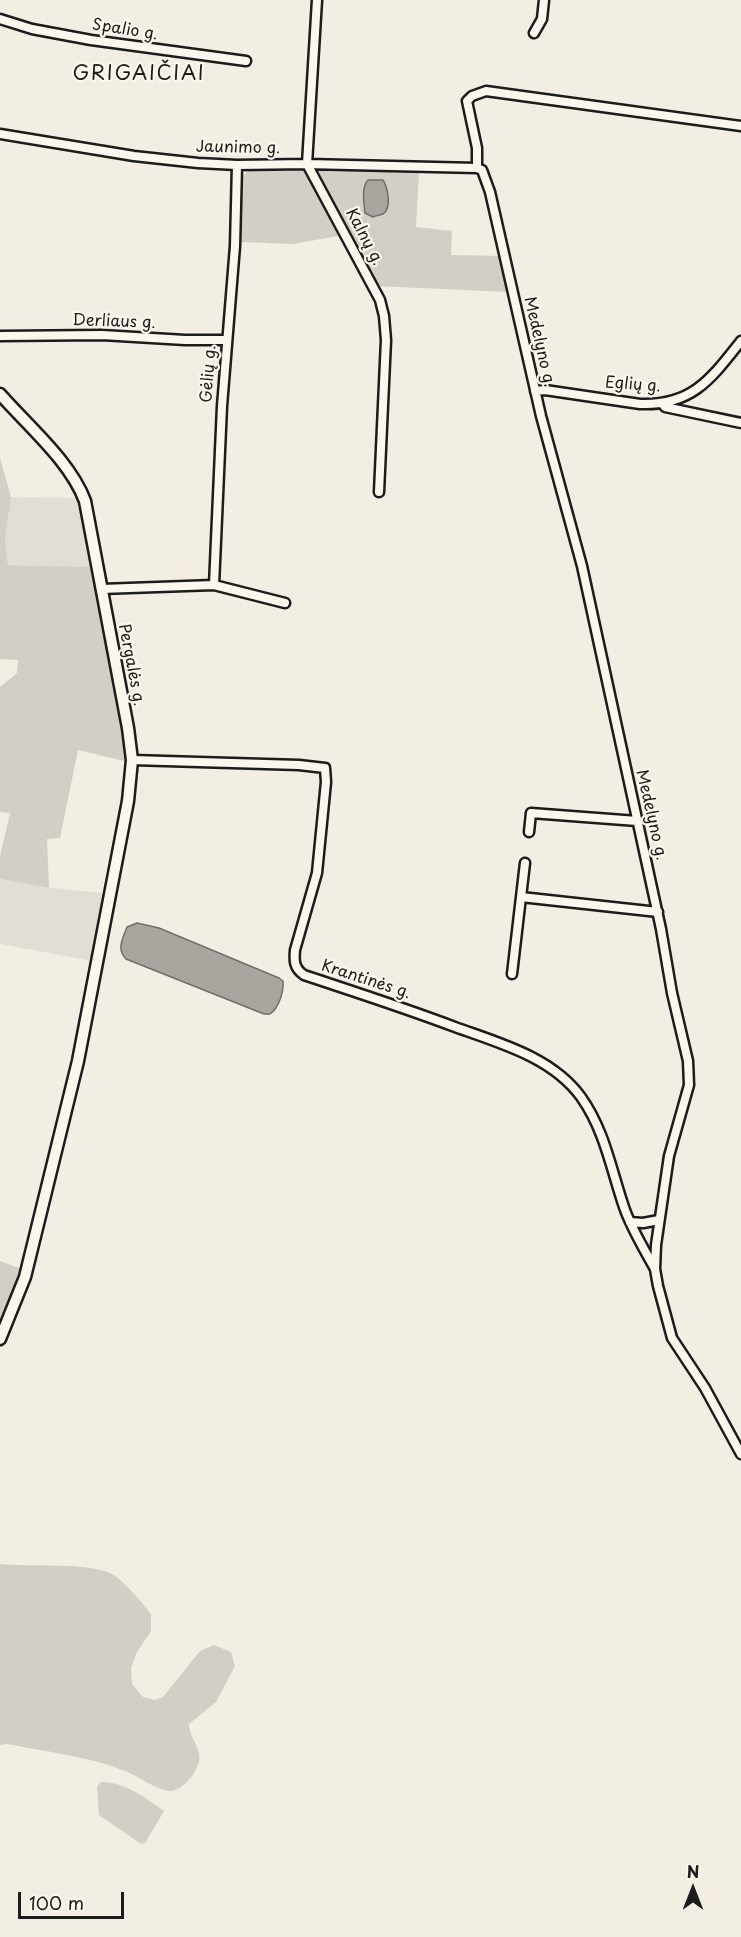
<!DOCTYPE html>
<html>
<head>
<meta charset="utf-8">
<style>
	body { margin:0 }
	#map { position:relative; width:741px; height:1937px; overflow:hidden; background:#f2eee4; font-family:"Playpen Sans",sans-serif }
	canvas { display:block }
	.north { position:absolute; left:663px; top:1859px; width:60px; height:60px; -webkit-text-stroke:4px #fbf7ec; paint-order:stroke; rotate:0deg; font-size:16px; font-weight:700; line-height:24px; text-align:center; color:#1c1c1c }
	.north::after { content:''; display:block; margin:auto; width:21px; height:27px; background:#1c1c1c; clip-path:polygon(50% 0,100% 100%,50% 72%,0 100%) }
	.scale { position:absolute; left:18px; top:1892px; width:106px; height:27px; box-sizing:border-box; border:3px solid #1c1c1c; border-top:0; padding-left:8px; font-size:18px; line-height:21px; white-space:nowrap; color:#1c1c1c; -webkit-text-stroke:4px #fbf7ec; paint-order:stroke }
</style>
</head>
<body>
<div id="map">
<canvas width="741" height="1937"></canvas>
<div class="north">N</div>
<div class="scale">100 m</div>
</div>
<script>
const g = document.querySelector('canvas').getContext('2d');
g.lineJoin = 'round';
function fill(path, color) {
  g.fillStyle = color;
  g.fill(path, 'evenodd');
}
function strokePath(path, color, width, dash) {
  g.strokeStyle = color;
  g.lineWidth = width;
  g.lineCap = dash ? 'butt' : 'round';
  g.setLineDash(dash || []);
  g.stroke(path);
}
function label(font, color, halo, rows, align = 'center') {
  g.font = font + ' "Playpen Sans",sans-serif';
  g.lineWidth = 4.5;
  g.setLineDash([]);
  g.textBaseline = 'middle';
  g.strokeStyle = halo;
  g.fillStyle = color;
  for (const [text, x, y, turn = 0] of rows) {
    g.save();
    g.translate(x, y);
    g.rotate((+turn || 0) * Math.PI / 180);
    g.textAlign = isNaN(turn) ? turn : align;
    if (halo) g.strokeText(text, 0, 0);
    g.fillText(text, 0, 0);
    g.restore();
  }
}
fill(new Path2D(`
	M11 497 81 498 93 567 8 565 5 540Z
	M0 879 49 888 105 893 93 961 0 944Z`), '#e2ded5');
fill(new Path2D(`
	M250 169 419 171 416 227 452 231 451 255 501 256 509 292 376 286 349 234 293 244 239 242 241 178Z
	M0 458 11 497 5 540 8 565 93 567 125 732 128 762 78 750 60 838 47 839 49 888 0 879V856L10 813 0 812V687L17 673 18 660 0 659Z
	M0 1261 21 1269 0 1323Z
	M0 1564C27 1567 91 1562 112 1574 127 1583 140 1601 151 1614V1631L137 1652 131 1668 132 1684 143 1697 155 1700 163 1697 200 1651 214 1645 231 1652 235 1666 216 1702 189 1724C189 1741 206 1750 197 1767 193 1777 182 1790 171 1791 160 1792 136 1775 125 1771 88 1756 46 1752 7 1744L0 1745Z
	M101 1782C125 1782 146 1798 164 1811L145 1843 141 1844 99 1815 97 1787Z`), '#d2cfc6');
const water = new Path2D(`
	M368 180H383C388 188 392 208 383 214 381 215 374 216 373 217L365 213C364 202 361 188 368 180Z
	M137 923 159 928 279 978 283 981C284 991 279 1008 270 1014H264L126 959C116 949 123 938 127 927Z`);
fill(water, '#a9a6a0');
strokePath(water, '#716f6b', 1.5);
const minor = new Path2D(`
	M317 0 307 164 380 300 384 316 386 340 379 492
	M0 19 32 29 91 40 246 61
	M534 33 542 19 544 0
	M0 134 134 156 198 163 237 165 307 164 477 168 482 170 490 192 541 416 582 566 661 929 672 993 688 1061 689 1085 669 1156 656 1245 655 1269 658 1286 672 1338 705 1388 741 1454
	M477 168V148L467 101 472 96 486 91 741 126
	M0 336 102 335 185 340H227
	M535 391 545 390 640 404C692 406 711 379 741 341
	M663 404 665 407 741 423
	M214 585 222 406 235 246 237 165
	M101 589 214 585 285 603
	M132 760 299 765 325 768 326 782 317 873 295 950C294 961 294 968 304 975 355 992 405 1008 455 1027 499 1043 552 1057 581 1097 605 1131 611 1169 624 1207 631 1228 644 1249 655 1269
	M529 832 531 813 637 821
	M525 863 521 897 658 912
	M512 974 521 897
	M630 1222 643 1223 659 1220`);
const major = new Path2D(`
	M0 394C28 426 70 461 85 501L128 728 132 760 128 801 78 1061 25 1277 0 1339`);
strokePath(minor, '#1c1c1c', 13);
strokePath(major, '#1c1c1c', 15);
strokePath(minor, '#fbf7ec', 8);
strokePath(major, '#fbf7ec', 10);
label('16px', '#1c1c1c', '#fbf7ec', [
	["Spalio g.",125,30,9],
	["Jaunimo g.",238,148,1],
	["Kalnų g.",364,237,62],
	["Derliaus g.",114,322,2],
	["Medelyno g.",539,342,77],
	["Gėlių g.",209,374,-86],
	["Eglių g.",633,385,4],
	["Pergalės g.",131,665,79],
	["Medelyno g.",651,815,77],
	["Krantinės g.",366,980,18]
]);
g.letterSpacing = '1.5px';
label('20px', '#1c1c1c', '#fbf7ec', [
	["GRIGAIČIAI",139,74]
]);
g.letterSpacing = '0px';
</script>
</body>
</html>
